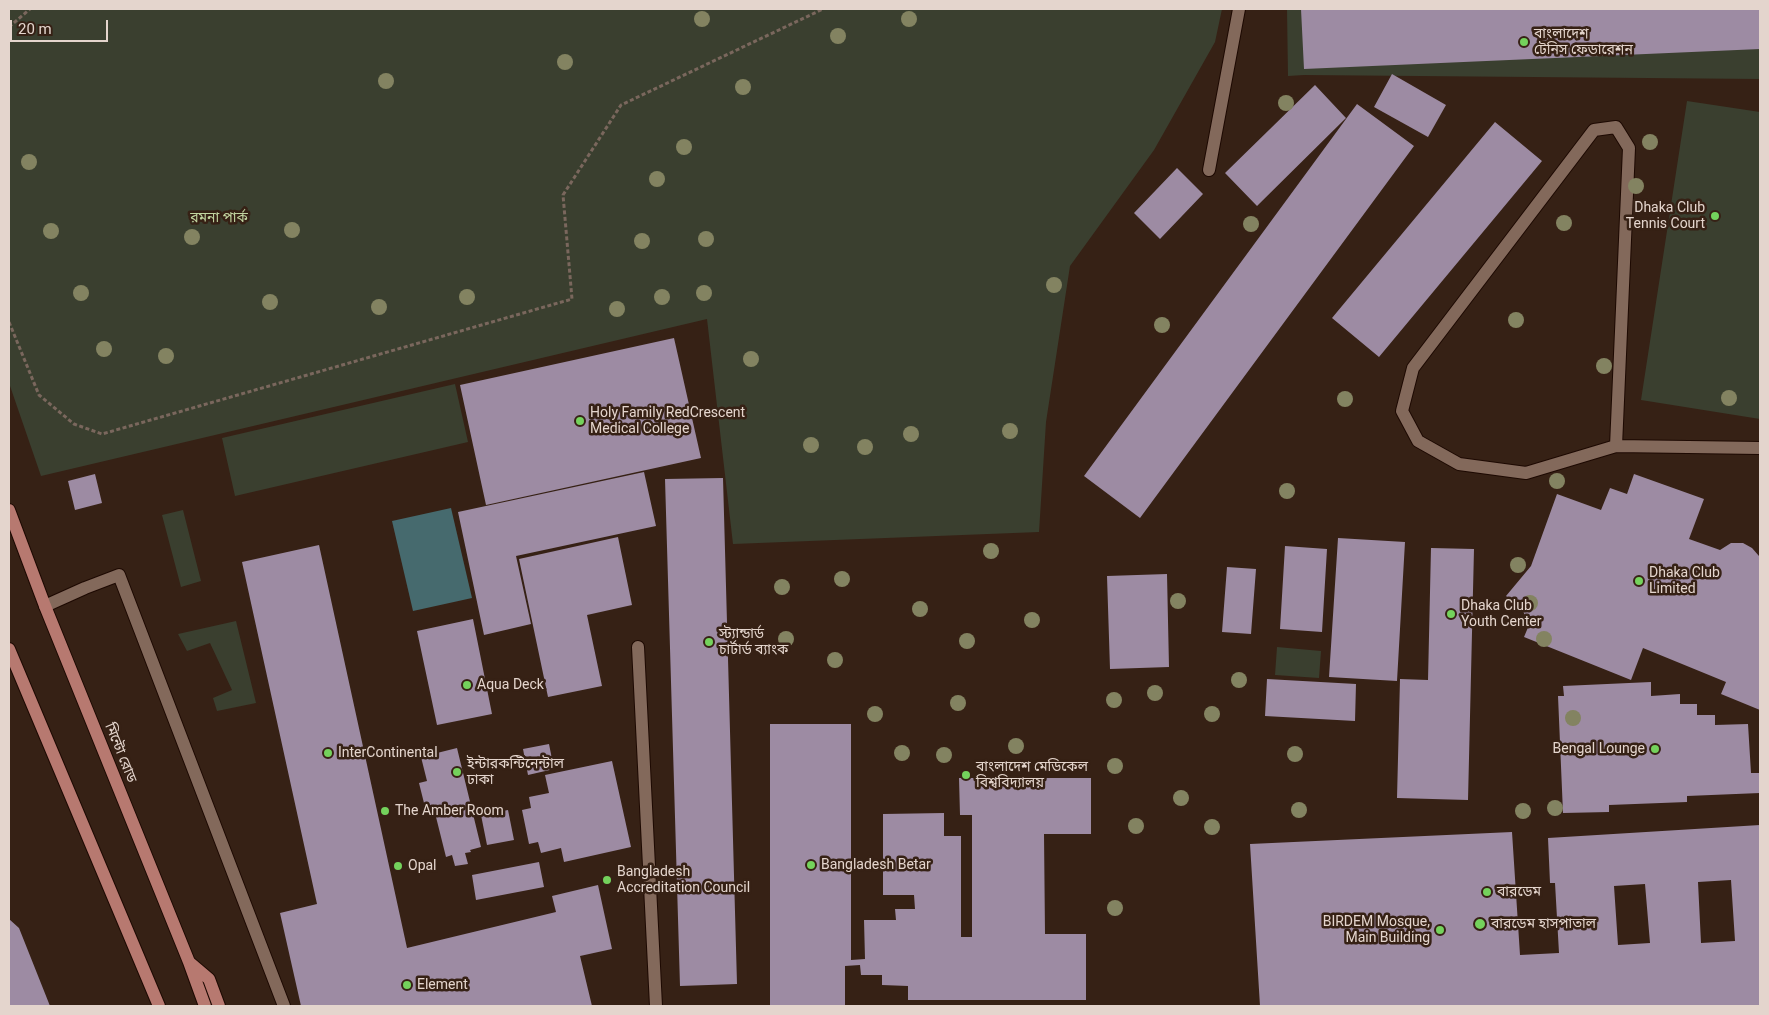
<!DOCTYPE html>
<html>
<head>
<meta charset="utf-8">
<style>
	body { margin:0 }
	#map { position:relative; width:1769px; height:1015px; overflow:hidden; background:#362115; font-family:Roboto,sans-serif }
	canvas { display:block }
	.frame { position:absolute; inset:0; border:10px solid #e4d5cd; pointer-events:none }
	.scale { position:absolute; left:10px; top:20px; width:98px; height:22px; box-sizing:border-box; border:2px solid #e4d5cd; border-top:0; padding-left:6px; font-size:15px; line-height:18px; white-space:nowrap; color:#e4d5cd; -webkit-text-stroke:4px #362115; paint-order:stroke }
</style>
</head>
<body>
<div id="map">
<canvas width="1769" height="1015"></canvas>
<div class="frame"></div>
<div class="scale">20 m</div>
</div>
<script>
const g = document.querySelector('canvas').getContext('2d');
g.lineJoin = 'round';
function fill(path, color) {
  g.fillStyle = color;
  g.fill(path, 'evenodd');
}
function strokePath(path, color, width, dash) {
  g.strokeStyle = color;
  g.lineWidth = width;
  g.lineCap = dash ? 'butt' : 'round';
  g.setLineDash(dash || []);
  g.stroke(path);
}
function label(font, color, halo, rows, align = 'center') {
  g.font = font + ' Roboto,"Noto Sans Bengali",sans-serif';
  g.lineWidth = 5;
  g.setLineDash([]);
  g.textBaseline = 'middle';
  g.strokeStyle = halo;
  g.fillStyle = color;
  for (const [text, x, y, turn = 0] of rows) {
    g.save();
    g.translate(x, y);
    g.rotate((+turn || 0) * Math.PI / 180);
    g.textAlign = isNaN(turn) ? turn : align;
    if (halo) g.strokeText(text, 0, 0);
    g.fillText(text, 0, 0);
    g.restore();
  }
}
fill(new Path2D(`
	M9 9H1222L1215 42 1154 150 1070 266 1046 422 1039 532 733 544 707 319 41 476 9 383Z
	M1287 9H1760V79L1304 75 1288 76Z
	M1687 101 1760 112V419L1641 400Z
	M455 384 468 442 235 496 222 438Z
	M183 510 201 581 181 587 162 515Z
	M236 621 256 703 217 711 213 698 232 690 210 643 187 651 178 634Z
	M1277 647 1321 651 1319 678 1275 675Z`), '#3a3f2f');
fill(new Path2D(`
	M451 508 472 598 413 611 392 521Z`), '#466a6e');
fill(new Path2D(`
	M1301 9H1760V49L1304 69Z
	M1392 74 1446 105 1428 137 1374 107Z
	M1315 85 1346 118 1257 206 1225 173Z
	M1357 104 1414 146 1140 518 1084 476Z
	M1495 122 1542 161 1379 357 1332 318Z
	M1177 168 1203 194 1160 239 1134 213Z
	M674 338 701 458 486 505 460 385Z
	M644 472 656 526 516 556 531 624 484 635 458 512Z
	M95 474 102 503 75 510 68 481Z
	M1634 474 1704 499 1689 539 1720 550 1731 543H1743L1752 548 1759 556 1760 710 1721 694 1726 682 1643 648 1631 680 1524 637 1529 625 1523 611 1506 596 1531 566 1557 494 1601 510 1610 488 1627 494Z
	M723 478 737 984 680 986 665 479Z
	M618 537 632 605 587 615 602 686 548 697 519 559Z
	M1338 538 1405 542 1397 681 1329 677Z
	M319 545 407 948 556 912 552 896 598 885 612 949 580 956 592 1006H301L280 913 317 904 242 562Z
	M1285 546 1327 549 1322 632 1280 629Z
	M1431 548 1474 549 1468 800 1397 798 1400 679 1428 680Z
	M1227 567 1256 569 1251 634 1222 632Z
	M1167 574 1169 667 1110 669 1107 576Z
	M473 619 492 714 437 725 417 631Z
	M1267 679 1356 684 1355 721 1265 716Z
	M1651 682V696L1680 694V704H1697V715H1715V725L1748 724 1751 773H1760V793L1687 796V802L1609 805V812L1563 813 1558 696H1564L1563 686Z
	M770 724H851V960L865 959 864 920H896L895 909H915L914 895H883V814L944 813V836H961V937H972V815H960L959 778H1091V834H1044L1045 934H1086V1000H908V986L882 985V975H861L860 965 845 966V1005L770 1006Z
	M549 744 554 769 528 775 523 749Z
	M457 748 481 847 470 850 471 852 465 853 468 864 455 866 452 855 446 857 435 813 427 815 419 783 427 781 421 757Z
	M612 761 631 847 564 862 561 848 541 853 538 842 529 844 522 810 531 808 529 797 549 793 545 775Z
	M508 810 514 840 487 845 481 815Z
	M1760 825V1006H1260L1250 844 1512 832 1520 955 1559 953 1555 883H1550L1548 838ZM1731 880 1735 941 1701 943 1698 882ZM1645 884 1650 943 1618 945 1614 886Z
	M539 862 544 887 476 900 472 875Z
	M9 919 19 928 50 1006H9Z`), '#9d8ba3');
const service = new Path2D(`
	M1209 170 1239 9
	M1616 446 1629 148 1616 127 1594 130 1413 368 1402 411 1418 441 1459 464 1526 473 1616 446 1760 448
	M45 606 85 588 119 575 284 1006
	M638 647 656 1006`);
const primary = new Path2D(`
	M9 510 45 606 189 962 205 1006
	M9 649 159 1006
	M189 962 209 979 219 1006`);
strokePath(service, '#1d0902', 14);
strokePath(primary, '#1d0902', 14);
strokePath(new Path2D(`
	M9 27 30 9
	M9 322 39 395 74 424 102 434 572 299 563 195 621 105 823 9`), '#7a675d', 3, [4, 2.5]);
strokePath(service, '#83695b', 12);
strokePath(primary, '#b77970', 12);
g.fillStyle = '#838361';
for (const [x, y] of [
	[702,19],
	[909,19],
	[838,36],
	[565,62],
	[386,81],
	[743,87],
	[1286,103],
	[1650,142],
	[684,147],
	[29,162],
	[657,179],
	[1636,186],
	[1564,223],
	[1251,224],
	[292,230],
	[51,231],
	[192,237],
	[706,239],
	[642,241],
	[1054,285],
	[81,293],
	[704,293],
	[467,297],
	[662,297],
	[270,302],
	[379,307],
	[617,309],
	[1516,320],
	[1162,325],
	[104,349],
	[166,356],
	[751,359],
	[1604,366],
	[1729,398],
	[1345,399],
	[1010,431],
	[911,434],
	[811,445],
	[865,447],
	[1557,481],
	[1287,491],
	[991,551],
	[1518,565],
	[842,579],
	[782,587],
	[1178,601],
	[1530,603],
	[920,609],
	[1032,620],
	[786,639],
	[1544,639],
	[967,641],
	[835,660],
	[1239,680],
	[1155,693],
	[1114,700],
	[958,703],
	[875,714],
	[1212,714],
	[1573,718],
	[1016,746],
	[902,753],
	[1295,754],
	[944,755],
	[1115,766],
	[1181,798],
	[1555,808],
	[1299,810],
	[1523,811],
	[1136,826],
	[1212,827],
	[1115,908]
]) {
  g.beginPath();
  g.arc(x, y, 8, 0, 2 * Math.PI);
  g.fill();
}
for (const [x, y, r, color] of [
	[1524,42,5,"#74d25c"],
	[1715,216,5,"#74d25c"],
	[580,421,5,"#74d25c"],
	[1639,581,5,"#74d25c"],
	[1451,614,5,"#74d25c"],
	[709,642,5,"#74d25c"],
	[467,685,5,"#74d25c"],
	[1655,749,5,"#74d25c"],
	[328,753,5,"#74d25c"],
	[457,772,5,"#74d25c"],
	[966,775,5,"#74d25c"],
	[385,811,5,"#74d25c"],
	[811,865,5,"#74d25c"],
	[398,866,5,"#74d25c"],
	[607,880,5,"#74d25c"],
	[1487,892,5,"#74d25c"],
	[1480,924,6,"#74d25c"],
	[1440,930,5,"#74d25c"],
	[407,985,5,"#74d25c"]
]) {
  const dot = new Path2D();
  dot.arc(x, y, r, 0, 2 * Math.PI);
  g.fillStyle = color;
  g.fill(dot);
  strokePath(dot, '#362115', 2);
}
label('14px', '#e4d5cd', '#362115', [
	["বাংলাদেশ",1534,34],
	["টেনিস ফেডারেশন",1534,50],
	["Dhaka Club",1705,208,"right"],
	["Tennis Court",1705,224,"right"],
	["Holy Family RedCrescent",590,413],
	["Medical College",590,429],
	["Dhaka Club",1649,573],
	["Limited",1649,589],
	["Dhaka Club",1461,606],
	["Youth Center",1461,622],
	["স্ট্যান্ডার্ড",719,634],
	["চার্টার্ড ব্যাংক",719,650],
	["Aqua Deck",477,685],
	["Bengal Lounge",1645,749,"right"],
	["InterContinental",338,753],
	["ইন্টারকন্টিনেন্টাল",467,764],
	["ঢাকা",467,780],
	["বাংলাদেশ মেডিকেল",976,767],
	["বিশ্ববিদ্যালয়",976,783],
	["The Amber Room",395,811],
	["Bangladesh Betar",821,865],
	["Opal",408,866],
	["Bangladesh",617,872],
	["Accreditation Council",617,888],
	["বারডেম",1497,892],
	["BIRDEM Mosque,",1430,922,"right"],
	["Main Building",1430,938,"right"],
	["বারডেম হাসপাতাল",1491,924],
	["Element",417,985]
], 'left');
label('14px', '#c2d4a0', '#362115', [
	["রমনা পার্ক",219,218]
]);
label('14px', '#e4d5cd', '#362115', [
	["মিন্টো রোড",120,753,68]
]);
</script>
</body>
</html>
